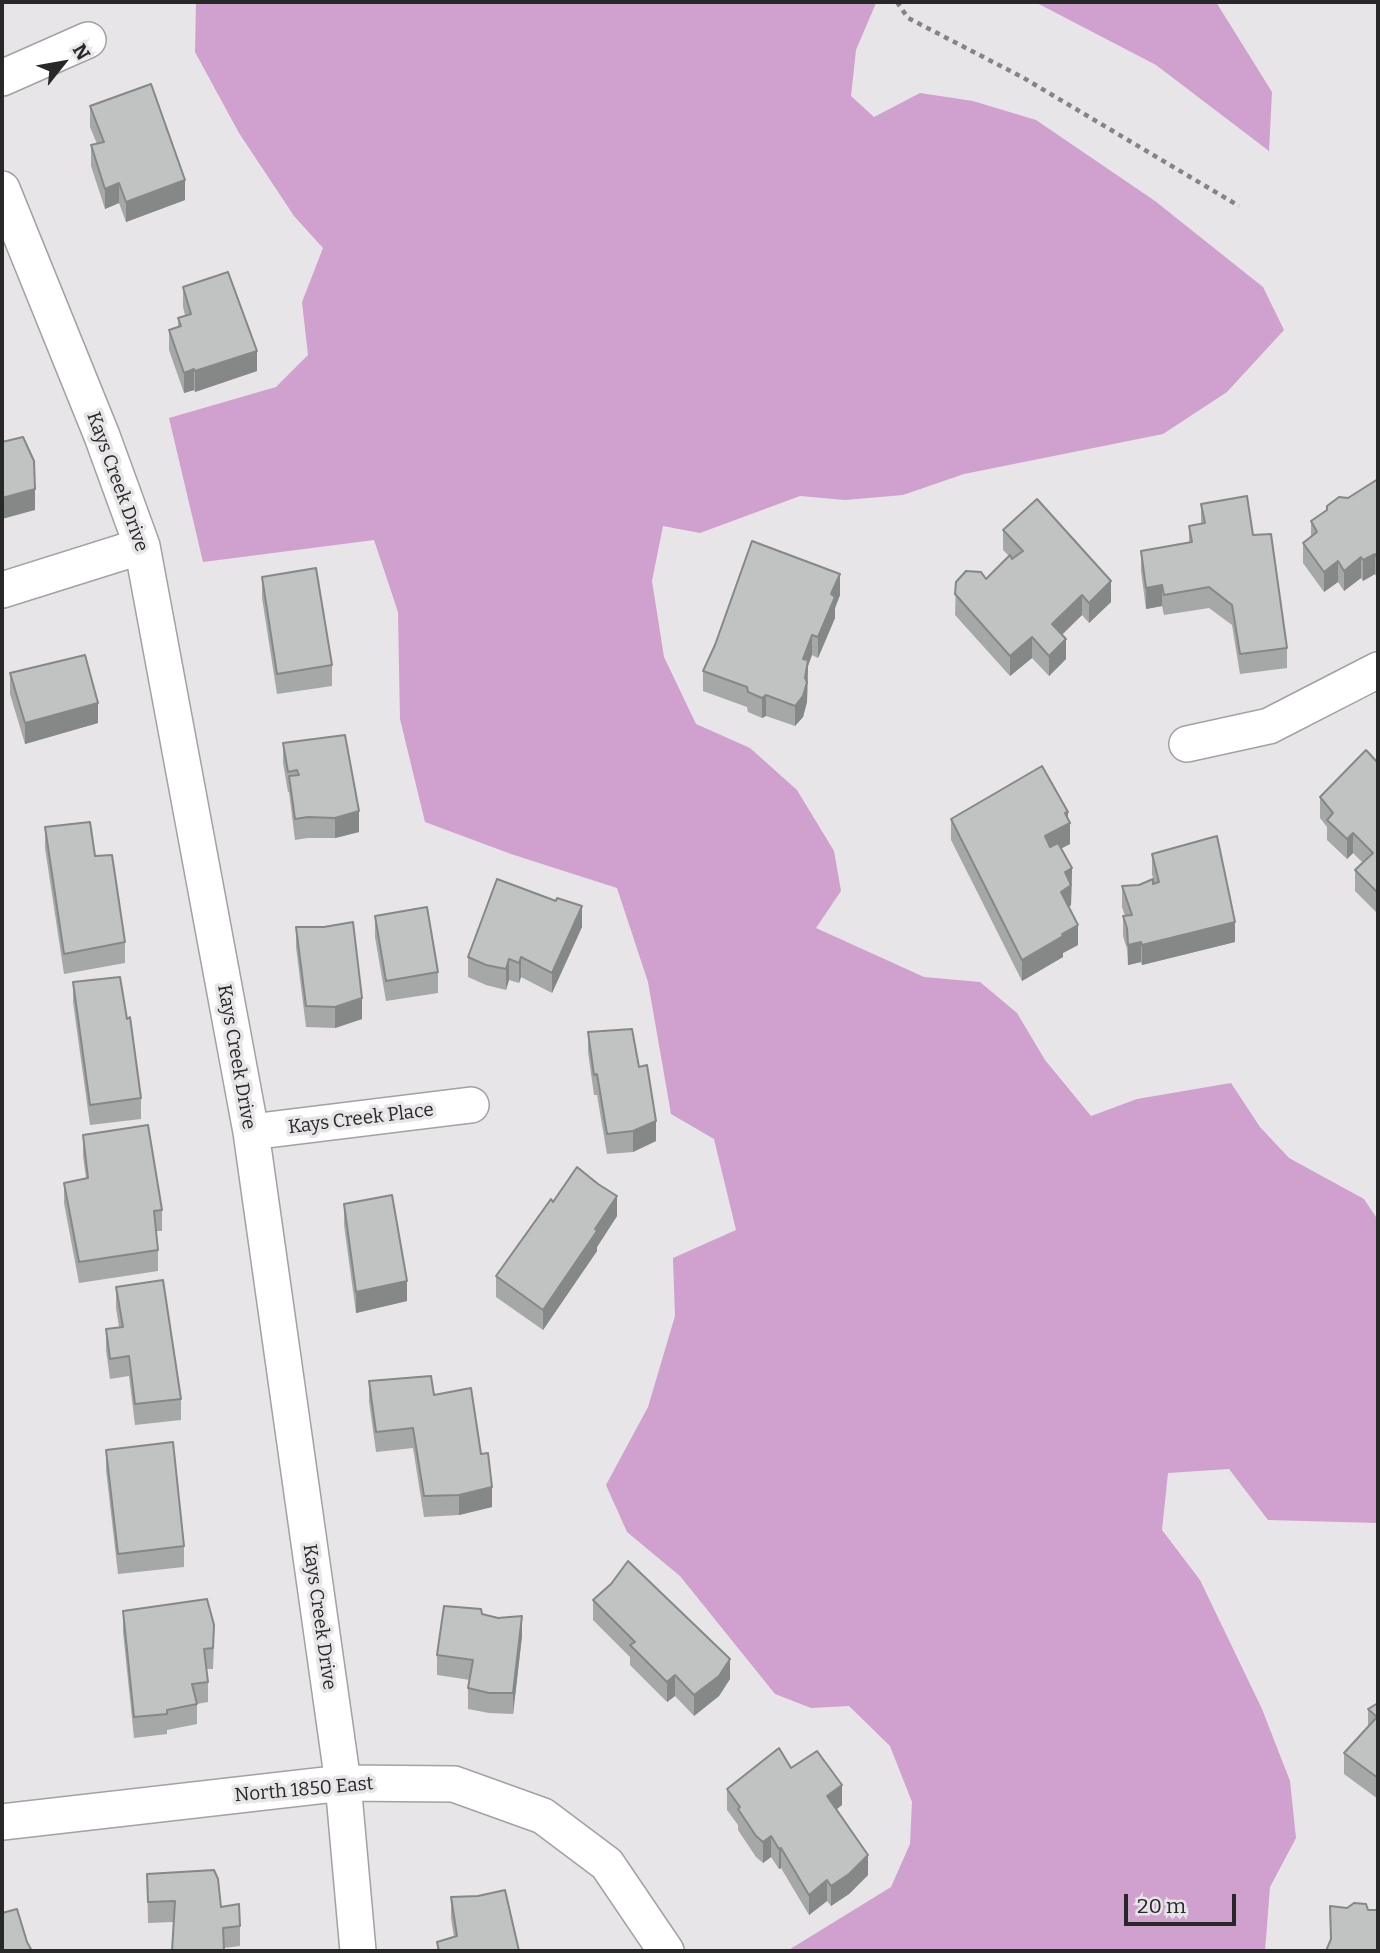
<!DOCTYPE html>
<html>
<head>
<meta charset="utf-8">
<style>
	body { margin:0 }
	#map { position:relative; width:1380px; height:1953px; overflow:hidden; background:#e7e5e7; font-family:Bitter,serif }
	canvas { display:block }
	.frame { position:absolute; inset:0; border:4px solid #292829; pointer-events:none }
	.north { position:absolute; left:28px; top:28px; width:70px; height:70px; -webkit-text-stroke:5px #e7e5e7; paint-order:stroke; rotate:59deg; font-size:19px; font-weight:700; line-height:28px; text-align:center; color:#292829 }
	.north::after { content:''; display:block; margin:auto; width:24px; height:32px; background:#292829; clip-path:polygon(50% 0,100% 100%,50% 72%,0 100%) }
	.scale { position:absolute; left:1124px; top:1894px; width:112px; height:32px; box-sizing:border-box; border:4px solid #292829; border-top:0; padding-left:9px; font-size:21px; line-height:24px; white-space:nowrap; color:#292829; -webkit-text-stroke:5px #e7e5e7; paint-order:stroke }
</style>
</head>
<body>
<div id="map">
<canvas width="1380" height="1953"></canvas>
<div class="frame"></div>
<div class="north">N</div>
<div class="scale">20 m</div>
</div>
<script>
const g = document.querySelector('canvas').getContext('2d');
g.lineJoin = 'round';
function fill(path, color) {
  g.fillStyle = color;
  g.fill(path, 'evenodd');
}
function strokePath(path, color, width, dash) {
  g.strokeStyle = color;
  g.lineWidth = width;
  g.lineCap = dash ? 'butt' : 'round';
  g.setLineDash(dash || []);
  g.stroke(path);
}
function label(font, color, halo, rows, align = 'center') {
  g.font = font + ' Bitter,serif';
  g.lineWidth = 7;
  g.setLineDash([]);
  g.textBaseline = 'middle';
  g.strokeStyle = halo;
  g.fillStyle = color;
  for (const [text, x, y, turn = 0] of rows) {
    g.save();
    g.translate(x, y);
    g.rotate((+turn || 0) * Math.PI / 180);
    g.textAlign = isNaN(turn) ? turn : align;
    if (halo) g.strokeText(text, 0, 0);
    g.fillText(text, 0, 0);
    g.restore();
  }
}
fill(new Path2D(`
	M196 2H879L876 3 856 50 851 96 874 117 920 93 973 101 1036 120 1155 201 1263 287 1284 330 1227 392 1163 434 964 474 903 495 845 500 800 496 700 533 663 526 652 581 664 657 696 724 750 748 797 790 834 851 841 891 816 928 924 977 980 982 1017 1013 1045 1060 1091 1116 1137 1099 1231 1083 1260 1127 1289 1158 1364 1199 1378 1220V1523L1268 1520 1229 1469 1168 1473 1162 1530 1200 1580 1262 1709 1290 1781 1296 1838 1270 1887 1265 1951H787L891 1887 910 1844 912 1802 890 1746 849 1706 811 1708 775 1694 680 1576 627 1532 606 1485 648 1407 675 1316 673 1258 736 1230 714 1139 671 1114 648 982 617 888 511 854 425 822 400 719 398 612 374 540 203 562 169 418 276 387 308 355 302 302 323 248 294 216 239 133 195 52Z
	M1035 2H1216L1272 92 1269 151 1156 65Z`), '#d0a0ce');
const street = new Path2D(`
	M2 78 88 40
	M2 189 102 436 142 546 251 1132 343 1783 358 1951
	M2 590 142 546
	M1187 744 1269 726 1378 670
	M251 1132 471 1105
	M2 1822 343 1783 454 1784 543 1816 607 1864 666 1951`);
strokePath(street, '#a3a1a3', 38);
strokePath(new Path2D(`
	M897 2 908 18 1022 77 1239 206`), '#858485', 4.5, [5, 5]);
strokePath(street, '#fff', 35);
fill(new Path2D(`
	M90 106 185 200 126 222 119 203 105 209 91 166V145L97 144 90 127Z
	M183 287 257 371 195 392 194 390 184 393 169 350V330L178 327V318L185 315 183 307Z
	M1378 479V580L1375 574 1363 581 1361 578 1344 591 1338 582 1324 592 1303 563V543L1311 536V521Z
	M1201 504 1253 535 1287 648V668L1240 674 1232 625 1209 608 1164 615 1162 606 1146 609 1141 571V551L1189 543V526L1201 524Z
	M1003 530 1111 602 1089 623 1082 615 1062 635 1066 659 1049 676 1032 658 1010 676 955 615 956 582 986 579 1009 556 1003 550Z
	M262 577 332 665V686L277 694 262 598Z
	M840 595 835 608V618L818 658 812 655 808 666 807 702 803 717 795 726 766 716 762 718 748 712 747 707 703 691V671Z
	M10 673 98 723 25 744 10 694Z
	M283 743 359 832 335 838H308L295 840 289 792H288L283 763Z
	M1378 763V914L1355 891V870L1363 863 1353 853 1347 859 1327 840V827L1320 818V797Z
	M951 819 1068 820 1070 844 1061 848 1072 868 1071 905 1069 907 1078 945 1063 953V957L1022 981 951 840Z
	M45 827 95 856 125 942V963L64 974 45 848Z
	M1152 854 1235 942 1142 965 1141 962 1128 965 1127 949 1123 936V916H1125L1122 907V886L1154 883 1152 874Z
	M375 916 438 972V993L386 1001 375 937Z
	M296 927 362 1019 335 1028 306 1027 296 947Z
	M582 927 552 993 521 977 519 983 509 980 506 990 486 985 468 977V957Z
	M73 982 127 1019 141 1098V1119L90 1125 73 1002Z
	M588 1032 639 1067 656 1141 633 1152 607 1154 597 1095H594L588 1052Z
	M83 1135 162 1210V1231H156L158 1250V1271L79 1283 64 1203V1183L86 1178 83 1156Z
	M553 1202 617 1216 597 1247V1251L543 1330 496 1297V1276Z
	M344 1204 407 1301 356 1313 344 1225Z
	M116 1287 181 1399V1420L135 1425 129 1376 110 1379 106 1350V1329L119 1327 116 1308Z
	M369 1381 434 1395 481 1454 492 1507 459 1515 424 1517 413 1448 376 1452 369 1401Z
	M106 1450 184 1546V1567L118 1574 106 1470Z
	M593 1600 730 1679 719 1696 694 1716 675 1696 667 1702 630 1665V1657L593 1620Z
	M123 1611 214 1645 213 1669H206L208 1682V1702L197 1704V1724L167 1730V1734L134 1738 123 1632Z
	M482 1614 522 1636 513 1714 489 1713 468 1709V1688L470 1680 437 1675V1655Z
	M1378 1703V1799L1344 1774V1753L1368 1727V1709Z
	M791 1768 842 1805 836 1810 868 1875 849 1894 831 1906 827 1901 809 1915 781 1868 779 1869 771 1857 763 1863 756 1857 738 1830V1825L727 1810V1789Z
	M147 1874 221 1907 240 1926V1946L224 1948 173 1922 148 1923Z
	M451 1897 519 1951H437V1942L454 1937 451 1918Z`), '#a5a8a7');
fill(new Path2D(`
	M185 180V200L126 222V202Z
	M119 183V203L105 209V189Z
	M257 351V371L195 392V371Z
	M194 369V390L184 393V373Z
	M35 489V510L2 519V498Z
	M1375 554V574L1363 581V560Z
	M1361 557V578L1344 591V571Z
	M1338 561V582L1324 592V572Z
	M840 574V595L835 608V618L818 658V637L831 594Z
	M1111 581V602L1089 623V603Z
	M1162 585V606L1146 609V588Z
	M1082 595V615L1052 644V624Z
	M812 635V655L808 666 807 702 803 717 795 726V706L805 678 803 659Z
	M1032 637V658L1010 676V656Z
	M1066 639V659L1049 676V656Z
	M766 695V716L762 718V698Z
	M98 703V723L25 744V723Z
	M359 811V832L335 838V818Z
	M1068 812V824L1070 823V844L1045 857V836L1065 813Z
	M1353 833V853L1347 859V839Z
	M1072 868 1071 905 1061 913V892L1065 872Z
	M582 906V927L552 993V973Z
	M1235 922V942L1142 965V945Z
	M1078 925V945L1063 953V957L1022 981V960Z
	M1141 942V962L1128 965V945Z
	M521 957V977L519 983V963Z
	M509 959V980L506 990V969Z
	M362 998V1019L335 1028V1007Z
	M656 1121V1141L633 1152V1131Z
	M617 1196V1216L597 1247V1251L543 1330V1310Z
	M407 1281V1301L356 1313V1292Z
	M492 1487V1507L459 1515V1495Z
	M522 1616V1636L513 1714V1693Z
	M730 1659V1679L719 1696 694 1716V1695Z
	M675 1675V1696L667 1702V1682Z
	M842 1785V1805L827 1816V1796Z
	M771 1836V1857L763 1863V1842Z
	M781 1848V1868L779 1869V1849Z
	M868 1855V1875L849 1894 831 1906V1886Z
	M827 1880V1901L809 1915V1895Z`), '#868888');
const building = new Path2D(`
	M151 84 185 180 126 202 119 183 105 189 91 145 104 142 90 106Z
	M228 272 257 351 195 371 194 369 184 373 169 330 181 326 178 318 191 314 183 287Z
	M23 437 34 461 35 489 2 498V442Z
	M1378 479V560L1375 554 1363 560 1361 557 1344 571 1338 561 1324 572 1303 543 1317 532 1311 521 1327 510V506L1339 497 1348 498Z
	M1247 496 1253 535 1271 534 1287 648 1240 654 1232 605 1209 587 1164 595 1162 585 1146 588 1141 551 1192 542 1189 526 1205 523 1201 504Z
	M1037 499 1111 581 1089 603 1082 595 1052 624 1066 639 1049 656 1032 637 1010 656 955 594 956 582 966 571 981 572 986 579 1010 555 1012 559 1023 551 1003 530Z
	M752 541 840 574 831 594 835 597 818 637 812 635 803 659 808 660 805 678 807 682 803 696 795 706 766 695 762 698 748 692 747 687 703 671 715 645Z
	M316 568 332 665 277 674 262 577Z
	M85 655 98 703 25 723 10 673Z
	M345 735 359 811 335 818 308 817 295 819 289 776 299 775 297 770 288 772 283 743Z
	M1366 750 1378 763V893L1355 870 1373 853 1353 833 1347 839 1327 820 1333 813 1320 797Z
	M1042 766 1068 812 1065 813 1070 823 1045 836 1050 847 1058 843 1072 868 1065 872 1071 885 1061 892 1078 925 1062 934 1063 936 1022 960 951 819Z
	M90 822 95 856 112 855 125 942 64 954 45 827Z
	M1217 836 1235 922 1142 945 1141 942 1128 945 1127 928 1123 916 1132 915 1122 886 1139 885 1153 879V884L1159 882 1152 854Z
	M497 879 556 901 557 898 582 906 552 973 521 957 519 963 509 959 506 969 486 965 468 957Z
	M427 907 438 972 386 981 375 916Z
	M353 922 362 998 335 1007 306 1006 296 927H324Z
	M120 977 127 1019 130 1017 141 1098 90 1105 73 982Z
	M632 1029 639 1067 647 1065 656 1121 633 1131 607 1134 597 1074 594 1075 588 1032Z
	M148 1125 162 1210 154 1211 158 1250 79 1262 64 1183 88 1178 83 1135Z
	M577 1167 598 1184 617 1196 595 1229 597 1231 543 1310 496 1276 551 1199 553 1202Z
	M392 1195 407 1281 356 1292 344 1204Z
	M163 1280 181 1399 135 1404 129 1356 110 1359 106 1329 123 1327 116 1287Z
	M431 1376 434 1395 471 1388 481 1454 488 1453 492 1487 459 1495 424 1496 413 1428 376 1432 369 1381Z
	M173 1442 184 1546 118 1554 106 1450Z
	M628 1561 730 1659 719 1676 694 1695 675 1675 667 1682 630 1645 635 1642 593 1600 611 1584Z
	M207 1599 214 1625 213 1648 204 1649 208 1682 192 1684 197 1704 167 1710V1714L134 1717 123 1611Z
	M444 1606 481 1609 482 1614 498 1618 522 1616 513 1693H489L468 1688 473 1660 437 1655Z
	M1378 1703V1778L1344 1753 1377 1717 1368 1709Z
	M779 1748 791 1768 817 1751 842 1785 827 1796 868 1855 849 1874 831 1886 827 1880 809 1895 781 1848 779 1849 771 1836 763 1842 756 1836 738 1809 740 1807 727 1789Z
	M214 1870 218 1879 221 1907 239 1904 240 1926 223 1928 224 1951H172L175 1901 148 1902 147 1874Z
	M505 1890 519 1951H439L437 1942 457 1936 451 1897 478 1896Z
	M1354 1903 1366 1904 1368 1910H1378V1951H1326L1331 1939 1330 1906 1347 1908Z
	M17 1909 27 1942 32 1951H2V1913Z`);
fill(building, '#c0c3c2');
strokePath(building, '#868888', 2);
label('19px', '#292829', '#e7e5e7', [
	["Kays Creek Drive",117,482,70],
	["Kays Creek Drive",236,1057,80],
	["Kays Creek Place",361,1119,-7],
	["Kays Creek Drive",319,1617,82],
	["North 1850 East",304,1790,-5]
]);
</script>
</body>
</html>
